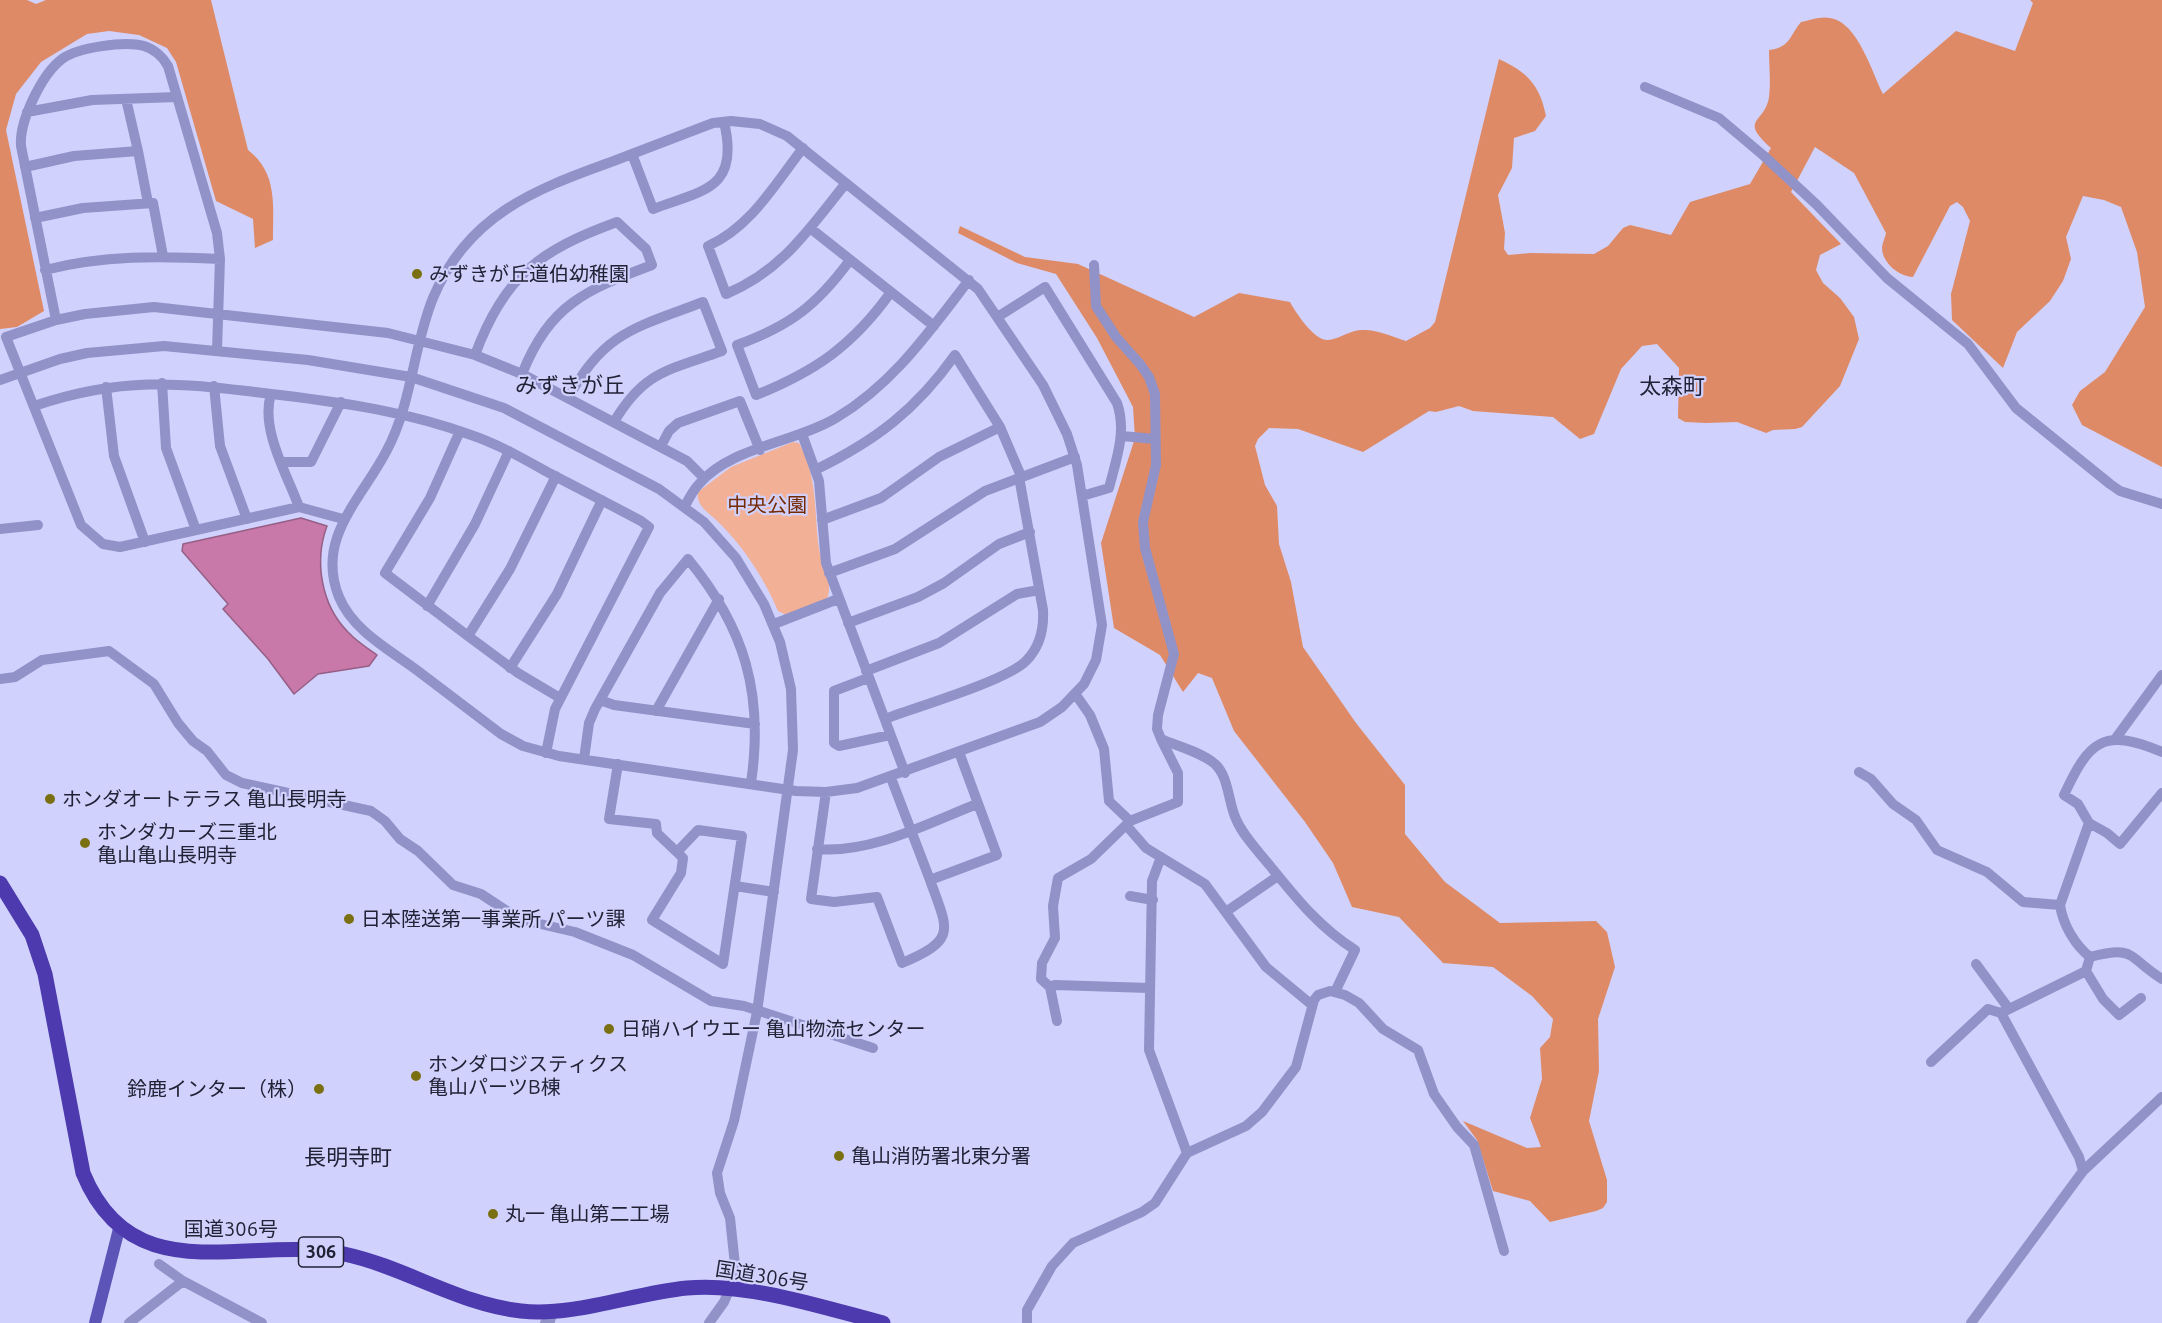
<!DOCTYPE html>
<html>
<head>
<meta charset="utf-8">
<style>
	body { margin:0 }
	canvas { display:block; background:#d0d1fc }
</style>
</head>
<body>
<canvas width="2162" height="1323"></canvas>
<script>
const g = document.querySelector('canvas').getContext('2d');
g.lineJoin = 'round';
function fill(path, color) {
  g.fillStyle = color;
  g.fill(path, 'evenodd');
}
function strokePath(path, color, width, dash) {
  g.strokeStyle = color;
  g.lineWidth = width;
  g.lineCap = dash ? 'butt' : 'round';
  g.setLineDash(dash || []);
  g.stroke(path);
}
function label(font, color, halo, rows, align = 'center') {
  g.font = font + ' Ubuntu,"Noto Sans JP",sans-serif';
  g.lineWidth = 4.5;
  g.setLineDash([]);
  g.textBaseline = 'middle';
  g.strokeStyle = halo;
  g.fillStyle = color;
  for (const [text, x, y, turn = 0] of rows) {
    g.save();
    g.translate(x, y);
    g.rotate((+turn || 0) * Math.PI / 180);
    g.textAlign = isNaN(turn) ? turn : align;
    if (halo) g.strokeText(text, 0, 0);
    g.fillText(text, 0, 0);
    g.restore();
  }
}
fill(new Path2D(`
	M793 442 799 443C818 477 814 512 819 549 822 565 834 583 827 599L786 615 778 611C764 577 741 543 714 518 705 510 696 504 698 492L731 467Z`), '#f2b197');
fill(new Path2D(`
	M0 0H27L36 4 46 0H211L248 150C278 173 273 206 273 240L255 248 253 219 216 201 176 62 167 48 139 35 109 31 87 34 41 62 16 94 6 130 44 311 17 327 0 329Z
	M2030 0H2162V467L2082 425 2072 405 2080 391 2105 372 2145 307 2137 252 2121 207 2104 200 2083 196 2066 237 2071 259 2063 281 2050 301 2017 332 2003 368 1952 320 1951 294 1970 221 1963 207 1957 202 1950 206 1913 277C1900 277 1882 263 1882 248 1882 244 1885 238 1886 233L1854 173 1815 147 1791 192 1841 244 1820 255 1816 270 1823 283 1840 298 1854 317 1859 339 1840 386 1802 427 1795 429 1773 430 1766 433 1737 422 1706 423 1685 422 1678 418 1679 368 1657 344 1642 346 1621 369 1594 434 1580 439 1553 417 1473 411 1459 406 1436 412 1429 411 1363 452 1298 429 1269 428 1258 439 1255 446 1265 485 1277 506 1279 544 1291 582 1303 647 1356 723 1405 785V834L1445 882 1500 923 1596 921 1607 932 1615 967 1598 1019 1599 1071 1589 1121 1607 1180V1202L1603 1208 1596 1211 1550 1222 1530 1201 1493 1191 1477 1140 1463 1121 1527 1148 1541 1147 1530 1118 1542 1079 1540 1048 1550 1037 1553 1019 1532 996 1493 967 1443 963 1399 917 1352 907 1333 863 1305 822 1234 731 1212 678 1198 673 1183 692 1160 655 1114 628 1101 543 1135 438 1133 407 1097 338 1056 274 1017 263 958 233 960 226 1025 257 1078 264 1194 317 1239 293 1290 302C1296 313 1315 342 1329 340 1342 338 1351 329 1365 330 1378 330 1393 337 1406 341L1430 328 1435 322 1499 59C1527 72 1540 85 1546 116L1535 131 1514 138 1512 168 1498 195 1505 233 1504 249 1508 255 1531 253 1594 254 1608 246 1623 228 1630 225 1671 235 1690 202 1750 184 1771 148C1738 118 1765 124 1769 97 1771 82 1769 65 1769 50 1790 48 1790 35 1801 22 1810 20 1821 16 1830 18 1858 22 1872 73 1883 94L1956 31 2015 51 2033 3Z`), '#df8a66');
const water = new Path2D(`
	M301 518 327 526C314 561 321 605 348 632 356 641 367 648 377 655L369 666 318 674 294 694 268 659 223 609 228 604 182 551 183 544Z`);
fill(water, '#c879a9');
strokePath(water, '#965f86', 1.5);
strokePath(new Path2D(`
	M1645 87 1719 118 1764 156 1817 205 1887 278 1968 344 2016 408 2110 484 2120 491 2162 504
	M27 112 92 100 177 97
	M731 121 760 124 787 136 978 289 1043 385 1067 434 1077 465 1102 625 1096 660 1084 684 1062 707 1040 722 857 788 826 792 796 791 559 756 523 746 501 734C473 713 446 692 418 671 390 650 353 631 339 597 315 538 362 499 387 450 412 403 413 347 433 298 467 216 533 190 611 162 645 149 679 136 713 123Z
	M803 148C775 184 751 227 708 246L726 294C782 271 809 229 846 183
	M138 151 148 203
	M632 154 653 209C704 190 740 189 724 122
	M25 167 74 156 138 151 126 99
	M35 218 83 208 153 203 163 256
	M810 228 934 326
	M850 260C817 305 790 326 737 345L756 395C816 371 853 345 891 292
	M1094 265 1096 306 1116 337 1140 364 1149 377 1155 394 1156 465 1143 522 1145 548 1174 654 1158 715 1157 729 1161 739
	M45 270C103 255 160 256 220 259
	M999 316 1045 287 1117 403C1127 432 1116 460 1109 488L1082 496
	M56 320 21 146C19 121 42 74 62 59 78 47 125 41 144 46 154 49 163 57 168 66L217 233 220 259 217 350
	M475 355C504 276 540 250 617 222L646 249 652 265C586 290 550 304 522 374
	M0 380 60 359 87 353 164 346 308 360 411 377 504 408 659 489 704 522 736 558 764 604 780 642 791 689 793 750 757 1012 734 1121 717 1173 720 1193 730 1218 736 1274 724 1302 709 1323
	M162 383 166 448 196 530
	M214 386 220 446 247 519
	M106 387 114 456 145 542
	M271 394C260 429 287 474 299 507
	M569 397C604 331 638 327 703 302L722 351C669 370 644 371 614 422
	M34 406C129 374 184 384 280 395 346 403 408 412 471 435 498 444 524 459 549 473 580 489 611 505 641 521L649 527 555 709 546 753
	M1000 427 1021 476
	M460 431 430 498 385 573 468 636
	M802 434 819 481 826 563 905 773
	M1122 436 1155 439
	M661 446 669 431 678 423 740 401 760 450
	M282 462H311L341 402
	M815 470C875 441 916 410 955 355L1000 427 939 457 881 498 822 520
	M556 476 510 569 468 636 518 673 560 698
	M685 506C689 498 694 489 700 483 731 447 796 442 836 418 893 384 929 332 969 280
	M343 519 299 507 120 547 103 544 81 525 6 337 56 320 85 314 154 307 388 333 475 355 522 374 687 461 704 478
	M0 529 38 525
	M829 573 895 549 985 491 1075 457
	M427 606 475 524 509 451
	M848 623 918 597 944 583 999 544 1030 532
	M774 624 838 599
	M510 668 557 594 602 500
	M866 671 939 643 1017 594 1039 590
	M868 678 834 691V743L839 746 890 735
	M0 679 15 677 42 660 109 651 154 684 178 723 193 741 207 751 226 775 242 783 371 811 385 821 400 839 418 851 453 885 481 894 519 919 575 932 633 955 711 1001 744 1006 873 1048
	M1076 695 1090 715 1104 749 1109 801 1130 821
	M600 700 614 705 755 724
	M656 711 719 599
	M885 719C916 707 1006 681 1026 661 1040 647 1044 629 1043 610L1019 477
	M2116 738 2162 675
	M584 759 589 723 595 709 660 593 688 559C745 628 764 694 751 783
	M618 764 609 819 656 824 657 833 677 852 698 830 742 836 723 964 652 920 681 873 683 858 677 852
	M1859 772 1871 779 1893 804 1916 820 1937 850 1987 872 2023 902 2060 905
	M891 778 930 880
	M826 792 811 899 834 902 877 897 902 963C958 939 948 931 930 880L997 855 959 752
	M2089 823 2107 833 2120 844 2162 793
	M817 849C871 854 928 823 977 804
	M1161 857 1152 881 1149 1050 1187 1153
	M735 886 774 892
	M1130 896 1153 900
	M1227 911 1278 876
	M2090 957C2075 945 2063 925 2060 905L2089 823 2078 804 2064 795C2089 741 2103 727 2162 752
	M1976 964 2009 1009
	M2086 971 2103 999 2119 1015 2141 998
	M1050 987 1041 979 1042 963 1055 938 1053 906 1058 878 1091 859 1126 825
	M1312 1005 1266 967 1205 884 1146 848 1126 825 1130 821 1178 802V773L1161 739C1177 746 1201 752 1215 764 1229 777 1228 802 1236 819 1243 836 1259 852 1271 867 1297 899 1319 927 1355 950L1335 992
	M2001 1013 2079 1157 2083 1171
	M1057 1021 1050 987 1055 985 1149 988
	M1931 1062 1988 1009 2001 1013 2086 971 2090 957C2136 945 2127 957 2162 979
	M159 1264 183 1281 262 1323
	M129 1323 183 1281
	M545 1323 550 1321 553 1311
	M1027 1323V1310L1052 1266 1073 1243 1142 1212 1155 1203 1187 1153 1246 1126 1262 1112 1296 1067 1314 1000 1318 995 1330 991 1345 995 1359 1003 1383 1029 1418 1050 1434 1094 1457 1127 1474 1145 1504 1251
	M1971 1323 2083 1171 2162 1097`), '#9192c8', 10);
strokePath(new Path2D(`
	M95 1323 120 1225`), '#5c54b6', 12);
strokePath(new Path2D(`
	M0 883 32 935 45 974 83 1173C133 1295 248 1234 344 1254 405 1267 458 1304 521 1311 574 1317 634 1293 687 1288 746 1282 825 1308 883 1323`), '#4c3aae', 15);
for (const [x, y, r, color] of [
	[417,274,6,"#7a7011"],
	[50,799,6,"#7a7011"],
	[85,843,6,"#7a7011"],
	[349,919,6,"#7a7011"],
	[609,1029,6,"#7a7011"],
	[416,1076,6,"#7a7011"],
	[319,1089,6,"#7a7011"],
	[839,1156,6,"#7a7011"],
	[493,1214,6,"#7a7011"]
]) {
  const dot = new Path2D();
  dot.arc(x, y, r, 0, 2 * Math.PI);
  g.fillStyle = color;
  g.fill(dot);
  strokePath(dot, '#d0d1fc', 2);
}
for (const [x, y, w] of [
	[321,1252,45]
]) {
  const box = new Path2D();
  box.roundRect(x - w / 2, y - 15, w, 30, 4.5);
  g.fillStyle = '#d0d1fc';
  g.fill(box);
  strokePath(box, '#222236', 1.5);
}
label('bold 18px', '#222236', null, [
	["306",321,1252]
]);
label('20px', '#222236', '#d0d1fc', [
	["みずきが丘道伯幼稚園",429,274],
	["ホンダオートテラス 亀山長明寺",62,799],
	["ホンダカーズ三重北",97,832],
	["亀山亀山長明寺",97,855],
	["日本陸送第一事業所 パーツ課",361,919],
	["日硝ハイウエー 亀山物流センター",621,1029],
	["ホンダロジスティクス",428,1064],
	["亀山パーツB棟",428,1087],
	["鈴鹿インター（株）",307,1089,"right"],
	["亀山消防署北東分署",851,1156],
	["丸一 亀山第二工場",505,1214]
], 'left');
label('20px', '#762a00', '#d0d1fc', [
	["中央公園",767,505]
]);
label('20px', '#222236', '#d0d1fc', [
	["国道306号",231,1229],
	["国道306号",762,1276,9]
]);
label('22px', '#222236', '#d0d1fc', [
	["みずきが丘",570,386],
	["太森町",1672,387],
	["長明寺町",348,1158]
]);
</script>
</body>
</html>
